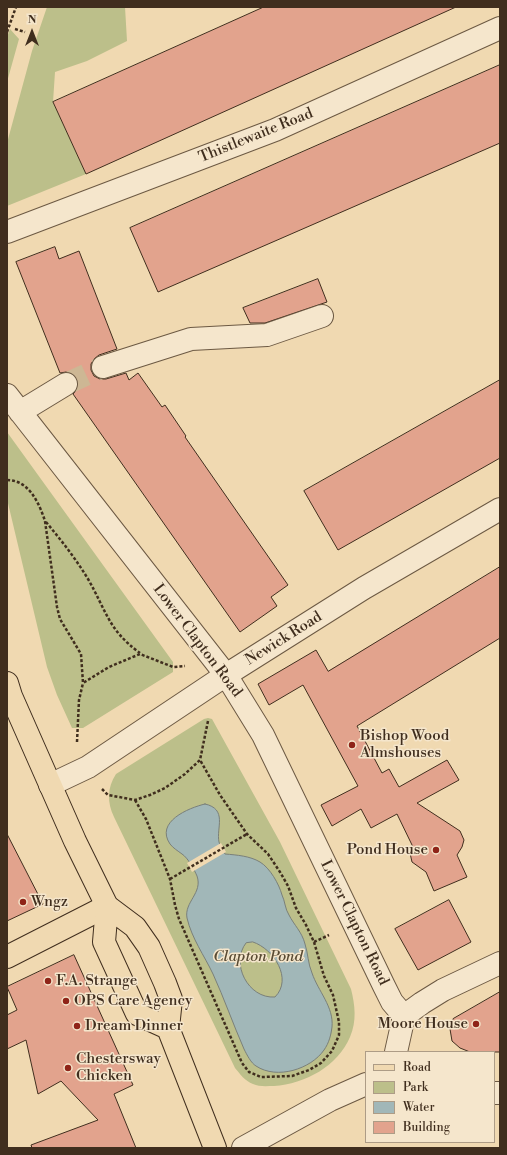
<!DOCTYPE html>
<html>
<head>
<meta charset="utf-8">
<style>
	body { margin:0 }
	#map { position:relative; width:507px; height:1155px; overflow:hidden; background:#f0d9b1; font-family:"Libre Bodoni",serif }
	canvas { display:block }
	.frame { position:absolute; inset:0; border:8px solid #402e1e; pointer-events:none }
	.legend { position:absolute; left:365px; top:1051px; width:130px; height:92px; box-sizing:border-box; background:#f5e6cc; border:1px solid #ad9c86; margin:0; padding:5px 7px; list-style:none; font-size:12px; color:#402e1e }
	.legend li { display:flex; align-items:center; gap:8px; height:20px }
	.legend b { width:20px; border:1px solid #ad9c86 }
	.north { position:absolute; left:12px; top:12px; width:40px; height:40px; -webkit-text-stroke:3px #f5e6cc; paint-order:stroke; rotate:0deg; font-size:11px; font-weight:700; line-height:16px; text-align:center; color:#402e1e }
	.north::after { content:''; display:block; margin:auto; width:14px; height:18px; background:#402e1e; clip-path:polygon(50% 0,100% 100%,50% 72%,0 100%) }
</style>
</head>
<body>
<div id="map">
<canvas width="507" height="1155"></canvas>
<div class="frame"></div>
<ul class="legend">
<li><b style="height:5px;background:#f0d9b1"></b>Road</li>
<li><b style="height:11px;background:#bcbf8a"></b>Park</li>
<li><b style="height:11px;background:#a1b7b8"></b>Water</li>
<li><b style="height:11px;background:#e2a38d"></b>Building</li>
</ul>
<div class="north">N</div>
</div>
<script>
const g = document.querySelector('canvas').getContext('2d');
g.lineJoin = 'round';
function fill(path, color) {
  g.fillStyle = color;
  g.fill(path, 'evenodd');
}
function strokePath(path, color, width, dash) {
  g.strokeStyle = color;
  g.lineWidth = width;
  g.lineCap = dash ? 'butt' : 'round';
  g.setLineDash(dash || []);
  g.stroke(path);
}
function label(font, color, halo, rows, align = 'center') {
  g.font = font + ' "Libre Bodoni",serif';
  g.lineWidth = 3;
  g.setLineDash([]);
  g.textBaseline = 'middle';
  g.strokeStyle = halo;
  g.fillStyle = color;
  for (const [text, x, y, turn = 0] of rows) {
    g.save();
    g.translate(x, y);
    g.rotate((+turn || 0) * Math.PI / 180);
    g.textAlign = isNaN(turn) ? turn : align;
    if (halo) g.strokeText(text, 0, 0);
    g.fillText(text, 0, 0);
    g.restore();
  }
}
fill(new Path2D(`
	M47 7H125L127 41 87 61 55 72 53 102 86 174 7 206V143L32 51Z
	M10 29 19 39 7 82V37Z
	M7 432 173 662V672L83 728H72L57 695 47 667 7 499Z
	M208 718 212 719 280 842 351 989C355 1005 357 1021 350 1037 338 1066 305 1084 274 1086 267 1086 259 1087 253 1084 245 1081 240 1074 235 1068L114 817C107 802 107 788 116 774L204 719Z`), '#bcbf8a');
const water = new Path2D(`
	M205 804C228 809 216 828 219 842 220 847 223 850 225 854 237 855 250 856 260 862 270 868 279 884 282 895 285 901 285 909 289 915 294 925 302 932 305 944 308 953 308 964 312 973 318 991 334 1007 332 1027 331 1035 329 1043 324 1050 311 1069 277 1080 256 1066 251 1063 247 1055 244 1049 233 1024 224 998 213 974 204 955 192 939 187 918 184 902 203 893 197 876 194 869 188 858 182 854 178 851 173 848 170 844 155 822 188 808 205 804ZM253 942C274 949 293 979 275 997 248 999 230 963 246 943Z`);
fill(water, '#a1b7b8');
strokePath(water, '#7a807a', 1);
fill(new Path2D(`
	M221 843 226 852 192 872 187 863Z`), '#f0d9b1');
const building = new Path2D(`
	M264 7H456L86 174 53 102Z
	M500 65V143L158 292 130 228Z
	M55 247 59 259 79 251 117 349 99 355 94 359 91 364V370L94 376 100 379H106L126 373 129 380 138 373 162 407 165 405 186 436 185 437 288 585 271 597 277 606 240 632 73 394 77 390 78 384 76 377 72 373 66 372 60 373 16 262Z
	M318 279 327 302 265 323H250L243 308Z
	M500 380V458L338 550 304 491Z
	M500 567V638L357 726 382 773 389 769 399 787 447 760 459 780 417 803 460 831 464 840 462 847 457 855 467 877 434 891 426 872 412 862 410 853 413 847 397 814 371 828 361 809 332 826 321 805 358 786 303 685 269 705 258 684 316 650 328 671Z
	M7 834 43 904 7 921Z
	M449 900 471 942 418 970 395 929Z
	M74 955 133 1085 114 1094 136 1148H32L31 1145 98 1120 61 1081 38 1094 26 1040 7 1049V1015L17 1010 7 987Z
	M500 992V1052H470L460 1048 452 1041 450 1029 453 1019Z`);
fill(building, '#e2a38d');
strokePath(building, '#402e1e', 1);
strokePath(new Path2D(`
	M66 384 103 367`), '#cdb794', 22, [22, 11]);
const minor = new Path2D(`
	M7 232 275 130 500 28
	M103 367 191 339 267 335 322 316
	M7 395 226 675 263 735 384 986 392 1002 404 1016
	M20 412 66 384
	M50 785 88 767 226 675 364 588 500 509
	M396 1052 404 1016 422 1003 443 990 500 963
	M494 1093H500
	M243 1148 330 1100 366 1084`);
const major = new Path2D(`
	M7 957 107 906`);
const highway = new Path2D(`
	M7 683 11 696 75 841 107 906 135 927 149 947 165 983 171 999 168 1028 215 1148
	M107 906 104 942 137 1014 168 1028`);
strokePath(minor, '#6c5943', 24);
strokePath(major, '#402e1e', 24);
strokePath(highway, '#402e1e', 24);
strokePath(new Path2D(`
	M15 29 25 32
	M7 32 16 7
	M7 480C29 480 39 503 45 521L57 607 60 619 81 654 83 683 109 667 140 654 173 667 185 666
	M46 522C61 540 76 559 88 579 106 610 108 630 140 653
	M77 742 79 700 83 683
	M102 789 108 795 135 800 150 795 165 788 185 774 200 760 208 721
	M135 800 146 819 170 879 175 905 179 919 242 1063 249 1072 261 1077 292 1076 309 1070 321 1063 332 1051 339 1035V1022L333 995 324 976 314 942 306 925 296 908 288 886 280 872 268 854 247 834 220 795 200 760
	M170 879 247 834
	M314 942 329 935`), '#402e1e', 2.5, [3, 2]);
strokePath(minor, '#f5e6cc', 22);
strokePath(major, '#f0d9b1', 22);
strokePath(highway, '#f0d9b1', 22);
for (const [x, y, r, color] of [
	[352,745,4,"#8f2418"],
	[436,850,4,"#8f2418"],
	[23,902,4,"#8f2418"],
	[48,981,4,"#8f2418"],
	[66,1001,4,"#8f2418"],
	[476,1024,4,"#8f2418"],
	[77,1026,4,"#8f2418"],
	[68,1068,4,"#8f2418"]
]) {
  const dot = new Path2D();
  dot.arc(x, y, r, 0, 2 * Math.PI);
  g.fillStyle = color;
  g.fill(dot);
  strokePath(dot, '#f5e6cc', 1.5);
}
label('15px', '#402e1e', '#f5e6cc', [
	["Thistlewaite Road",256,136,-22],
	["Newick Road",284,639,-32],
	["Lower Clapton Road",197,641,53],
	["Lower Clapton Road",354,923,64]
]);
label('15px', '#402e1e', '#f5e6cc', [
	["Bishop Wood",360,736],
	["Almshouses",360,753],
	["Pond House",428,850,"right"],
	["Wngz",31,902],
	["F.A. Strange",56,981],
	["OPS Care Agency",74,1001],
	["Moore House",468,1024,"right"],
	["Dream Dinner",85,1026],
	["Chestersway",76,1059],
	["Chicken",76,1076]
], 'left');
label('italic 15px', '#594b34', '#f5e6cc', [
	["Clapton Pond",258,957]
]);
</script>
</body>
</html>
